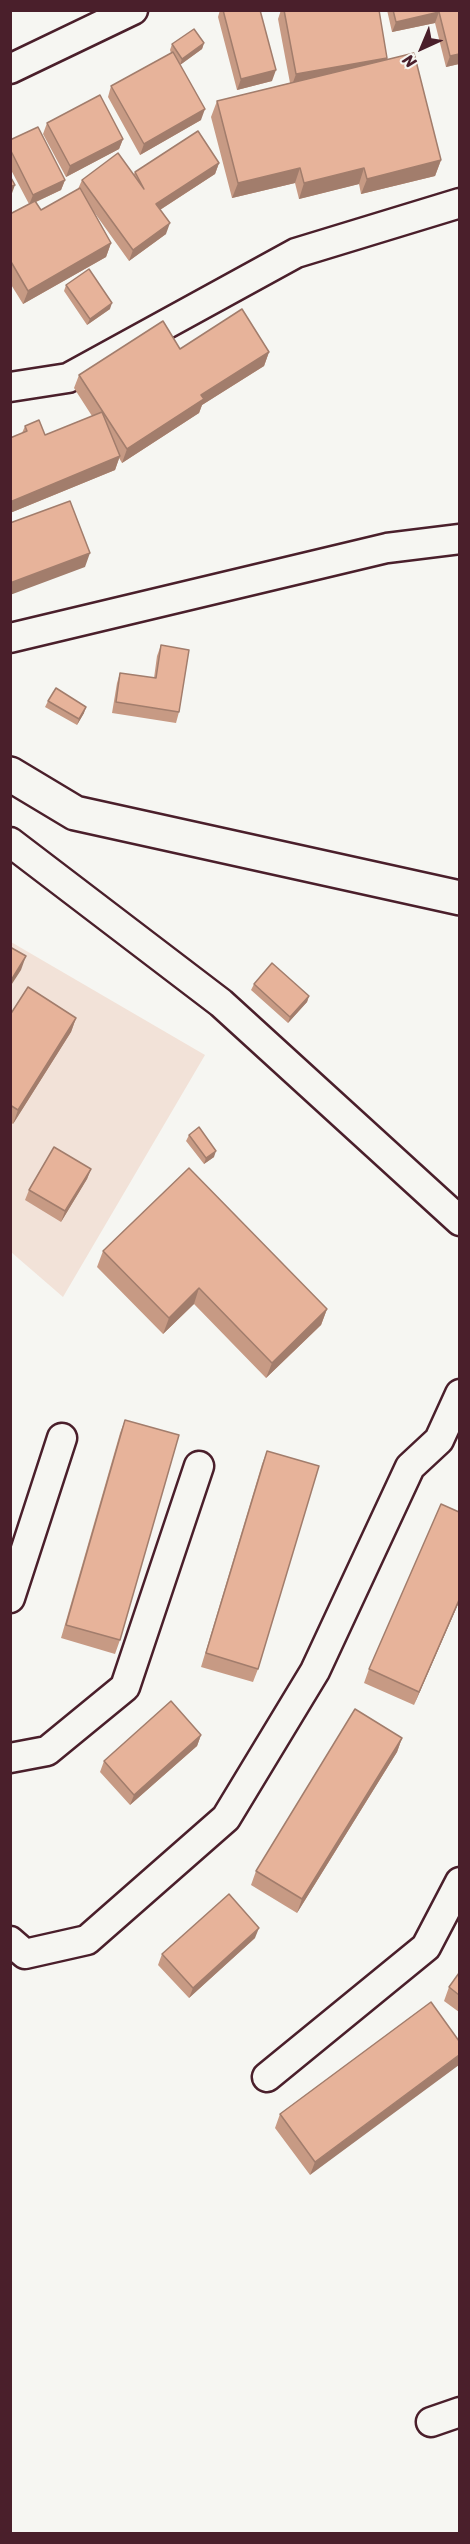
<!DOCTYPE html>
<html>
<head>
<meta charset="utf-8">
<style>
	body { margin:0 }
	#map { position:relative; width:470px; height:2544px; overflow:hidden; background:#f6f6f2; font-family:Sriracha,sans-serif }
	canvas { display:block }
	.frame { position:absolute; inset:0; border:12px solid #4a1f2b; pointer-events:none }
	.north { position:absolute; left:392px; top:18px; width:60px; height:60px; -webkit-text-stroke:4px #f6f6f2; paint-order:stroke; rotate:224deg; font-size:16px; font-weight:700; line-height:24px; text-align:center; color:#4a1f2b }
	.north::after { content:''; display:block; margin:auto; width:21px; height:27px; background:#4a1f2b; clip-path:polygon(50% 0,100% 100%,50% 72%,0 100%) }
</style>
</head>
<body>
<div id="map">
<canvas width="470" height="2544"></canvas>
<div class="frame"></div>
<div class="north">N</div>
</div>
<script>
const g = document.querySelector('canvas').getContext('2d');
g.lineJoin = 'round';
function fill(path, color) {
  g.fillStyle = color;
  g.fill(path, 'evenodd');
}
function strokePath(path, color, width, dash) {
  g.strokeStyle = color;
  g.lineWidth = width;
  g.lineCap = dash ? 'butt' : 'round';
  g.setLineDash(dash || []);
  g.stroke(path);
}
fill(new Path2D(`
	M11 942 205 1055 63 1297 11 1252Z`), '#f2e2d8');
const street = new Path2D(`
	M10 69 133 10
	M10 387 68 378 296 253 460 203
	M10 638 387 548 460 539
	M10 842 221 1003 460 1221
	M10 1598 62 1438
	M10 1758 47 1751 125 1687 199 1466
	M10 1941 25 1954 87 1940 226 1818 315 1671 410 1467 439 1440 460 1394
	M267 2077 426 1947 460 1882
	M431 2422 460 2412`);
const secondary = new Path2D(`
	M10 774 75 813 460 898`);
strokePath(street, '#4a1f2b', 33);
strokePath(secondary, '#4a1f2b', 38);
strokePath(street, '#f6f6f2', 28);
strokePath(secondary, '#f6f6f2', 33);
fill(new Path2D(`
	M220 10H260L272 81 237 90 218 17Z
	M281 10H379L387 59 441 160 435 176 361 194 359 184 299 199 295 183 232 198 211 117 217 101 290 83 278 19Z
	M387 10H459V64L446 67 435 23 392 32Z
	M204 43 202 49 180 65 201 120 140 155 108 97 111 86 171 53 170 50 172 44Z
	M47 123 123 139 119 149 66 177 43 134Z
	M10 140 65 180 61 190 36 202 41 210 78 189 82 180 134 174 135 172 219 163 215 174 160 210 166 234 129 261 94 212 111 243 106 257 23 304 10 283V214L29 204 10 168Z
	M66 285 110 309 87 325 64 291Z
	M180 349 269 352 264 366 202 405 199 413 122 463 119 458 115 470 10 513V438L22 433 25 426 45 435 92 416 74 388 79 375Z
	M161 645 179 712 176 723 112 713 117 683 120 673 154 678 157 656Z
	M48 701 84 713 77 725 45 707Z
	M254 984 309 996 307 1002 288 1023 251 990Z
	M10 1015 76 1018 71 1032 13 1124 10 1122Z
	M189 1135 214 1157 204 1164 186 1141Z
	M91 1169 87 1179 61 1222 25 1200 29 1190Z
	M103 1251 327 1309 321 1325 266 1378 194 1304 163 1334 97 1267Z
	M125 1420 120 1640 115 1654 61 1638 120 1433Z
	M267 1451 258 1669 253 1682 201 1667 262 1464Z
	M459 1602 414 1705 364 1683 369 1669Z
	M201 1735 197 1746 130 1805 100 1772 104 1761Z
	M402 1738 397 1752 297 1913 251 1885 256 1871Z
	M255 1938 189 1998 158 1965 162 1954Z
	M459 1973V2012L444 2001 449 1987Z
	M431 2002 310 2175 275 2128 280 2114Z`), '#c79a84');
fill(new Path2D(`
	M439 12 435 23 392 32 396 22Z
	M204 43 202 49 180 65 182 59Z
	M459 54V64L446 67 450 56Z
	M387 58 382 72 291 88 296 74Z
	M276 70 272 81 237 90 241 79Z
	M205 109 201 120 140 155 144 144Z
	M123 139 119 149 66 177 70 166Z
	M441 160 435 176 361 194 367 179Z
	M219 163 215 174 152 215 156 204Z
	M300 168 295 183 232 198 238 183Z
	M364 168 359 184 299 199 304 183Z
	M65 180 61 190 29 205 33 195Z
	M15 185 11 196 10 187Z
	M170 223 166 234 129 261 133 250Z
	M111 243 106 257 23 304 28 291Z
	M112 303 110 309 87 325 90 319Z
	M269 352 264 366 202 405 199 413 122 463 127 449 201 395Z
	M120 456 115 470 10 513V502Z
	M90 553 85 567 10 595V583Z
	M86 707 84 713 77 725 79 719Z
	M26 956 21 970 10 987V982Z
	M309 996 307 1002 288 1023 290 1017Z
	M76 1018 71 1032 13 1124 18 1110Z
	M216 1151 214 1157 204 1164 206 1158Z
	M91 1169 87 1179 61 1222 65 1211Z
	M199 1288 194 1304 163 1334 169 1318Z
	M327 1309 321 1325 266 1378 272 1363Z
	M459 1600V1602L414 1705 419 1692Z
	M201 1735 197 1746 130 1805 134 1795Z
	M402 1738 397 1752 297 1913 302 1899Z
	M259 1928 255 1938 189 1998 193 1988Z
	M459 2055V2065L310 2175 315 2162Z`), '#a27d6c');
const building = new Path2D(`
	M223 10H260L276 70 241 79Z
	M284 10H379L387 58 296 74Z
	M393 10H459V54L450 56 439 12 396 22Z
	M194 29 204 43 182 59 172 44Z
	M173 52 205 109 144 144 111 86Z
	M414 53 441 160 367 179 364 168 304 183 300 168 238 183 217 101Z
	M100 95 123 139 70 166 47 123Z
	M38 127 65 180 33 195 10 149V140Z
	M198 131 219 163 156 204 170 223 133 250 82 180 118 153 144 189 135 172Z
	M10 176 15 185 10 187Z
	M80 188 111 243 28 291 10 260V214L35 201 41 210Z
	M89 269 112 303 90 319 66 285Z
	M242 309 269 352 201 395 204 399 127 449 79 375 163 321 180 349Z
	M102 412 120 456 10 502V438L27 431 25 426 39 420 45 435Z
	M70 501 90 553 10 583V523Z
	M161 645 189 650 179 712 116 702 120 673 156 678Z
	M56 688 86 707 79 719 48 701Z
	M10 947 26 956 10 982Z
	M272 963 309 996 290 1017 254 984Z
	M28 987 76 1018 18 1110 10 1105V1015Z
	M199 1127 216 1151 206 1158 189 1135Z
	M54 1147 91 1169 65 1211 29 1190Z
	M189 1168 327 1309 272 1363 199 1288 169 1318 103 1251Z
	M125 1420 179 1435 120 1640 66 1625Z
	M267 1451 319 1466 258 1669 206 1653Z
	M441 1504 459 1512V1600L419 1692 369 1669Z
	M171 1701 201 1735 134 1795 104 1761Z
	M355 1709 402 1738 302 1899 256 1871Z
	M229 1894 259 1928 193 1988 162 1954Z
	M459 1973V1995L449 1987Z
	M431 2002 459 2041V2055L315 2162 280 2114Z`);
fill(building, '#e7b39a');
strokePath(building, '#a27d6c', 1.5);
</script>
</body>
</html>
